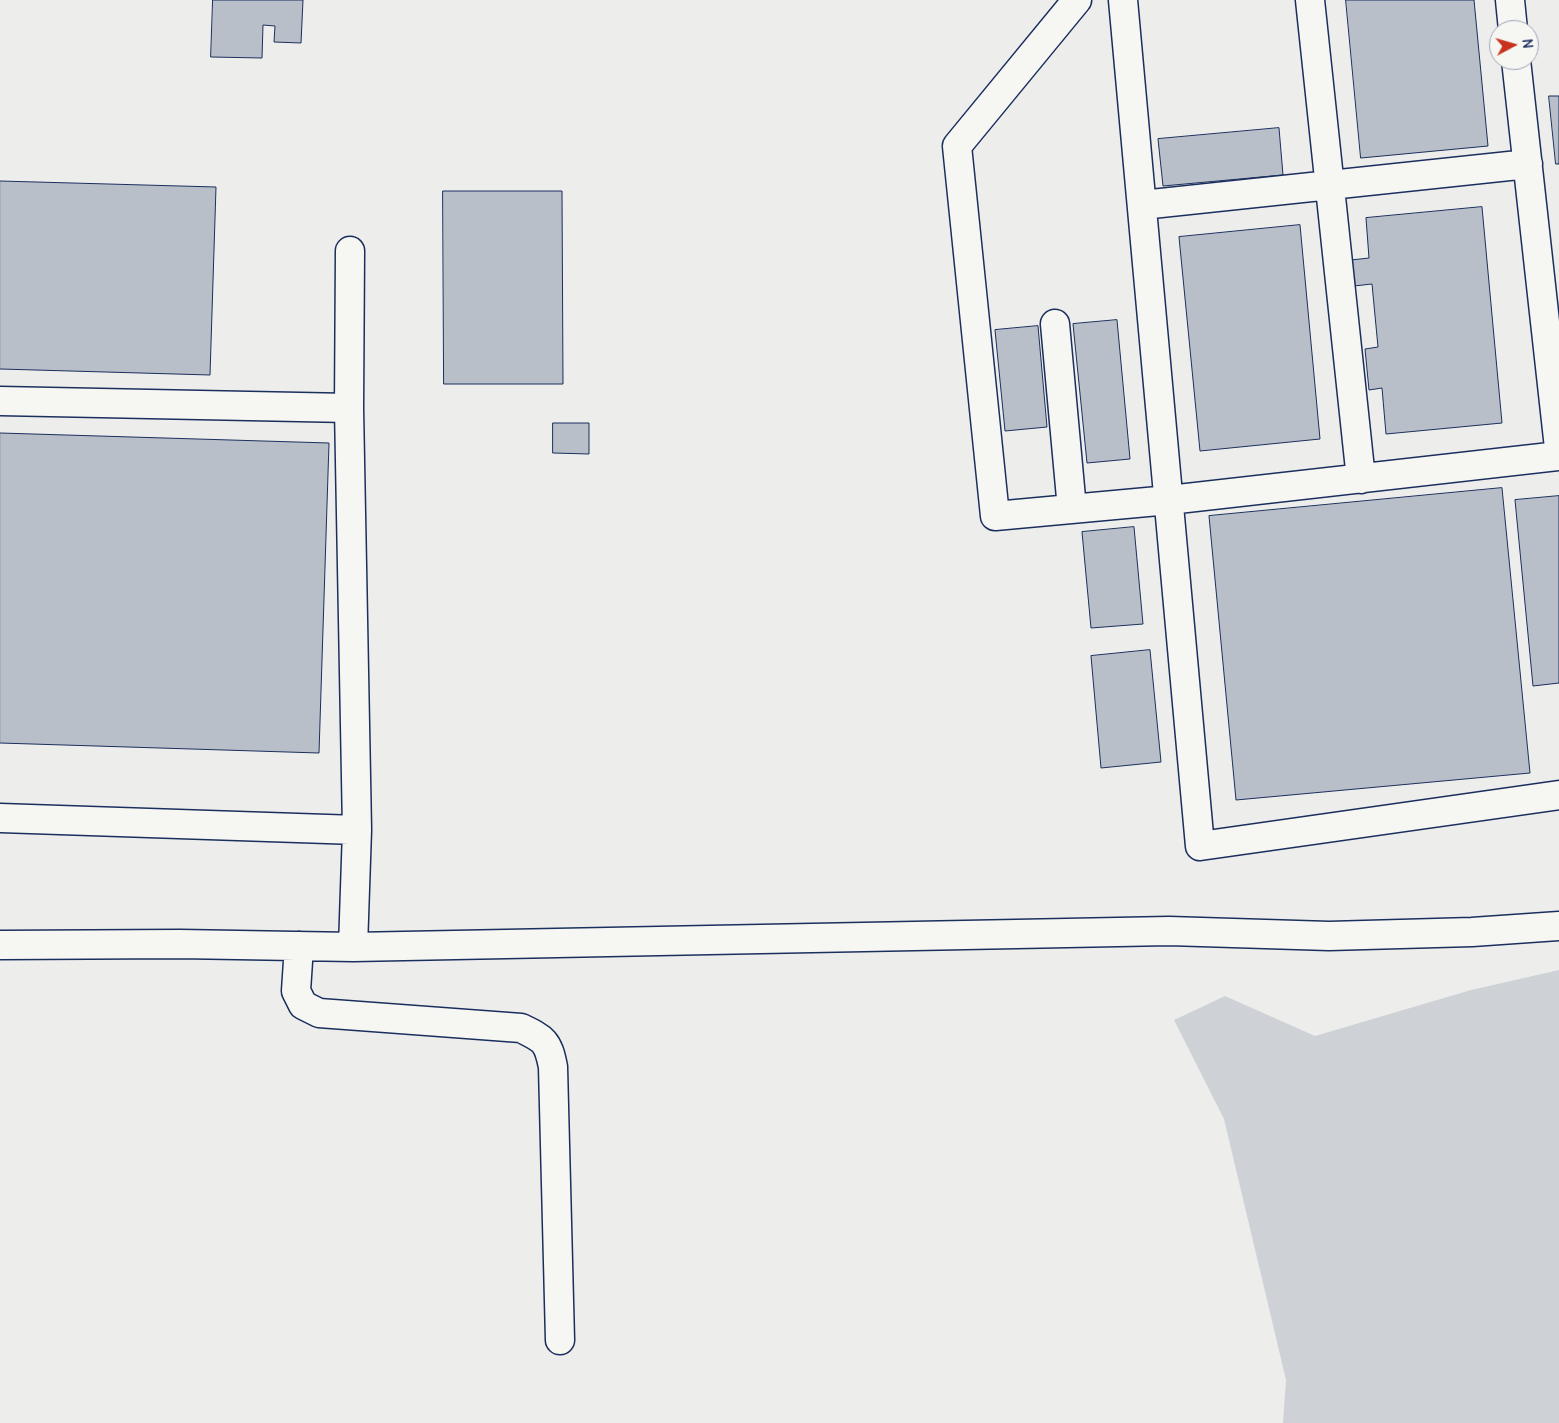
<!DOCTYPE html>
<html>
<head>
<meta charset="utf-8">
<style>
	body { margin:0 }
	#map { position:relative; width:1559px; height:1423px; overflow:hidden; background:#edeeec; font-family:Delius,sans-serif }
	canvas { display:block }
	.north { position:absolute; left:1489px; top:20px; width:50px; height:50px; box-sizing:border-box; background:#f6f6f2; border:1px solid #9ea6b7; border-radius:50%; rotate:84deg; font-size:14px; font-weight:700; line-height:20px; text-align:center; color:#1b2f5e }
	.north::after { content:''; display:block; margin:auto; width:18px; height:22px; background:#c8321e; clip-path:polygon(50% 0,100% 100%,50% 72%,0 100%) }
</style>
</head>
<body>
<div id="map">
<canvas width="1559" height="1423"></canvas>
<div class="north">N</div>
</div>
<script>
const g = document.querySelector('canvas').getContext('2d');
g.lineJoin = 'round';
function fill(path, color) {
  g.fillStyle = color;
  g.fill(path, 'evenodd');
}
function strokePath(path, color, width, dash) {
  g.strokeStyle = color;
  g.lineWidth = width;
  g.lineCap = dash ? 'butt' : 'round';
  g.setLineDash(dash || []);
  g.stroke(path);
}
fill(new Path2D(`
	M1559 970V1423H1283L1286 1380 1224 1119 1174 1020 1225 996 1315 1036 1471 990Z`), '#ced2d7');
const building = new Path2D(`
	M213 0H303L301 43 274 42 275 26 263 25 262 58 211 57Z
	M1346 0H1474L1488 146 1361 158Z
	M1549 96H1559V164H1556Z
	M1279 128 1283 175 1163 186 1158 139Z
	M0 181 216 187 210 375 0 369Z
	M443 191H562L563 384H444Z
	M1482 207 1502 423 1386 434 1382 388 1369 390 1365 349 1378 347 1372 284 1354 286 1351 260 1369 258 1366 218Z
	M1300 225 1320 439 1200 451 1179 237Z
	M1117 320 1130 459 1087 463 1073 324Z
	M1038 326 1047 427 1005 431 995 330Z
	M553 423H589V454L553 453Z
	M0 433 329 443 319 753 0 743Z
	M1502 488 1530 773 1236 800 1209 516Z
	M1559 496V683L1533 686 1515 500Z
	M1134 527 1143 624 1091 628 1082 532Z
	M1150 650 1161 762 1101 768 1091 656Z`);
fill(building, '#b9bfc8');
strokePath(building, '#1b2f5e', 1);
const minor = new Path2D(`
	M1077 0 957 146 995 516 1169 500 1559 456
	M1123 0 1200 846 1559 795
	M1310 0 1361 479
	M1510 0 1513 30
	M1516 60 1559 448
	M1142 205 1528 164
	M350 251 349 408 357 830 353 947
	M1055 324 1072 509
	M0 401 349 408
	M0 818 357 830
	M0 945 180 944 353 947 1169 931 1329 936 1472 932 1559 926
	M299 946 296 991 303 1005 319 1013 521 1028C544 1039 548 1041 553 1067L560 1340`);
strokePath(minor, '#1b2f5e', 31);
strokePath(minor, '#f6f6f2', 28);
</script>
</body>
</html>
